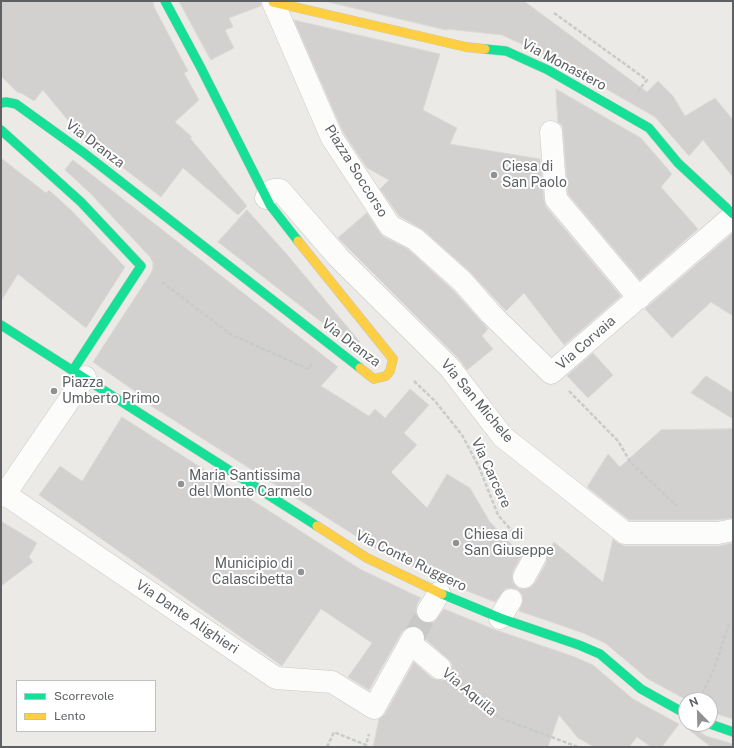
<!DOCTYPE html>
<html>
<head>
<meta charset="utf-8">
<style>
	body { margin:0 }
	#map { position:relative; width:734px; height:748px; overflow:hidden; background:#eceae7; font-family:"Public Sans",sans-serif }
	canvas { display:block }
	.frame { position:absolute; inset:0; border:2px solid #5d6164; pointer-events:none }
	.legend { position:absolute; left:16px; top:680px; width:140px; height:52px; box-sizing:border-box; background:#fff; border:1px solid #bec0c1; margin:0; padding:5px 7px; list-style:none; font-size:12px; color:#5d6164 }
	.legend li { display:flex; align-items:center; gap:8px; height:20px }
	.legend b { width:20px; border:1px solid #bec0c1 }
	.north { position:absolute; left:678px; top:692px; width:40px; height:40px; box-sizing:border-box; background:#fff; border:1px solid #bec0c1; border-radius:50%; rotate:337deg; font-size:11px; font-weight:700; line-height:16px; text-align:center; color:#5d6164 }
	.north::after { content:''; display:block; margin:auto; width:14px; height:18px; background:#8f9192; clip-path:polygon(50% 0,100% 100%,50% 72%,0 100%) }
</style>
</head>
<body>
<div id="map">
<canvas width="734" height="748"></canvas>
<div class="frame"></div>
<ul class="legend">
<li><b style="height:5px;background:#16e098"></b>Scorrevole</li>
<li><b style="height:5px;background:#ffcf43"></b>Lento</li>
</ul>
<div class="north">N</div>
</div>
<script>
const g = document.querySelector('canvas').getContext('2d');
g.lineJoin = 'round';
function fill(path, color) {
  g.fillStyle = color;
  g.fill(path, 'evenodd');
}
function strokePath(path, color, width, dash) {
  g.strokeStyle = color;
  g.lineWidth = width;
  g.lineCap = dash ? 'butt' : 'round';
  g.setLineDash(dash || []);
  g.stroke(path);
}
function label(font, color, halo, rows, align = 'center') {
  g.font = font + ' "Public Sans",sans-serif';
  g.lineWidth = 4;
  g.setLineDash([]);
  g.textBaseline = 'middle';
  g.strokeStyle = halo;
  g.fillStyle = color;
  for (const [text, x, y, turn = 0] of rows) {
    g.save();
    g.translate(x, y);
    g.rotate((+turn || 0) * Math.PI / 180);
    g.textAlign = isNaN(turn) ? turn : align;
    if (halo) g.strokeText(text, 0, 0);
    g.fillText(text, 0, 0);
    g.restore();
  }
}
const building = new Path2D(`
	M1 1H153L154 7 188 71 184 73 199 100 175 122 192 137 190 138 247 206 238 215 183 168 161 197 79 134 43 90 34 101 23 94 17 92 1 76Z
	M179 1H261V6L229 18 233 27 225 30 234 48 211 60Z
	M324 1H524L647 92 658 81 673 96 685 116 715 98 733 120V177L703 140 689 156 655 117 554 59 502 35 447 29V30Z
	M294 20 440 54 423 110 457 128 450 144 540 159 544 200 546 207 621 296 564 345 524 293 506 311 470 272 423 230 399 216 380 189 389 180 367 168 343 132Z
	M556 89 641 138 672 174 661 187 698 229 640 280 568 194 563 131 562 125 558 122Z
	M1 158 46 193 49 190 72 211 125 267 86 328 18 274 1 301Z
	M73 160 338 367 321 386 369 416 375 409 385 418 410 389 429 405 404 433 417 445 391 472 427 508 447 474 470 488 490 522 522 555 513 571 512 577 513 583 518 588 525 589 531 587 535 583 546 563 547 554 554 542 603 582 613 539 618 543 625 546H718L733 543V719L710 712V700H687L648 679 605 643 583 633 519 611 523 600 522 594 517 589 511 588 505 589 495 602 444 582 373 547 134 395 136 392 93 362 151 273 153 268V263L150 257 90 193 65 170Z
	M247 210 284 251 360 342 355 348 218 242Z
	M367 213 380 233 384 237 408 249 453 290 488 329 482 336 493 349 467 370 459 359 338 238Z
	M733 233V316L711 302 672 338 645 309Z
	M593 353 613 375 588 398 567 376Z
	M706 376 733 393V419L691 393Z
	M122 417 360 569 421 598 417 604 416 611 417 617 422 622 428 623 434 622 444 609 496 630 575 657 593 665 633 699 679 724 662 747H651L637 737 629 747H594L578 738 559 715 548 747H373L379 719 385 714 414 662 432 678 438 680H444L449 676 452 670V664L448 659 425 639 424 632 419 627 413 626 407 627 402 632 369 690 348 677 372 643 321 609 282 666 39 495 60 466 82 481Z
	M733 429V518L717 520H629L587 487 608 454 620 467 661 430Z
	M1 521 37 543 29 557 33 562 1 586Z
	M693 724H698L700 732 706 736 733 744V747H711L684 726Z`);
fill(building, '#d3d1d0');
strokePath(building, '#dcd9d6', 1);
strokePath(new Path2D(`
	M413 638 428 611`), '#c8c8c6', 22, [22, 11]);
const street = new Path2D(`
	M273 2 332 138 390 226 415 239 462 281 491 314 551 373 733 216
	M551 132 556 199 639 298
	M266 198C269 191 272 189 280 190L338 257 450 368 503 437 625 533H718L733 530
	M5 494 276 678 332 682 374 708 413 638
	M1 496 5 494 85 377
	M524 577 535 557
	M428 611 439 593
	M500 618 511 600
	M410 643 440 668`);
const fast = new Path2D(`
	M165 1 201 68 270 205 298 241
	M485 49 506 51 548 70 649 128 678 163 733 214
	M1 103 6 102 16 104 84 153 360 368
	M1 130 81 202 141 266 73 370
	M1 325 317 526
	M442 594 500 618 579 645 600 654 641 689 686 714
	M710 724 733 732`);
const slow = new Path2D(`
	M274 1 273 2 466 47 485 49
	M298 241 393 359 390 371 386 376 374 379 360 368
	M317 526 367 558 442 594`);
strokePath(street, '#c8c8c7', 23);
strokePath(fast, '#c6c7c6', 10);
strokePath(slow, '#c6c7c6', 10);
strokePath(new Path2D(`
	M554 13 647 80 638 91
	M162 282 230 334 308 369 312 364
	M414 381 435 401 462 435 479 467 498 515 518 538
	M569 391 618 441 631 463 677 506
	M459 684 498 717 578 747
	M702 694 714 669 729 624
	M327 747 334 732 366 745 369 734`), '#c7cbc9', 2.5, [4, 2]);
strokePath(street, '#fcfcfb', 22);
strokePath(fast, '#16e098', 9);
strokePath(slow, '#ffcf43', 9);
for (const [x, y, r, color] of [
	[494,175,4,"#8f9192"],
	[54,391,4,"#8f9192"],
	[181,484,4,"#8f9192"],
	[456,543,4,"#8f9192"],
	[301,572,4,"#8f9192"]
]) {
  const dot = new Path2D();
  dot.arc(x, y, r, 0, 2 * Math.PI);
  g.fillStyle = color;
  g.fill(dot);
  strokePath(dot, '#fff', 1.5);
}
label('14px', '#5d6164', '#fff', [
	["Via Monastero",564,65,28],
	["Via Dranza",95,144,37],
	["Piazza Soccorso",356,171,58],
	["Via Dranza",351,343,37],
	["Via Corvaia",586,343,-41],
	["Via San Michele",477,401,50],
	["Via Carcere",491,473,65],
	["Via Conte Ruggero",411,561,26],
	["Via Dante Alighieri",187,617,34],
	["Via Aquila",469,692,40]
]);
label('14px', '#5d6164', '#fff', [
	["Ciesa di",502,167],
	["San Paolo",502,183],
	["Piazza",62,383],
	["Umberto Primo",62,399],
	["Maria Santissima",189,476],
	["del Monte Carmelo",189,492],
	["Chiesa di",464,535],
	["San Giuseppe",464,551],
	["Municipio di",293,564,"right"],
	["Calascibetta",293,580,"right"]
], 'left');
</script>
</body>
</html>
